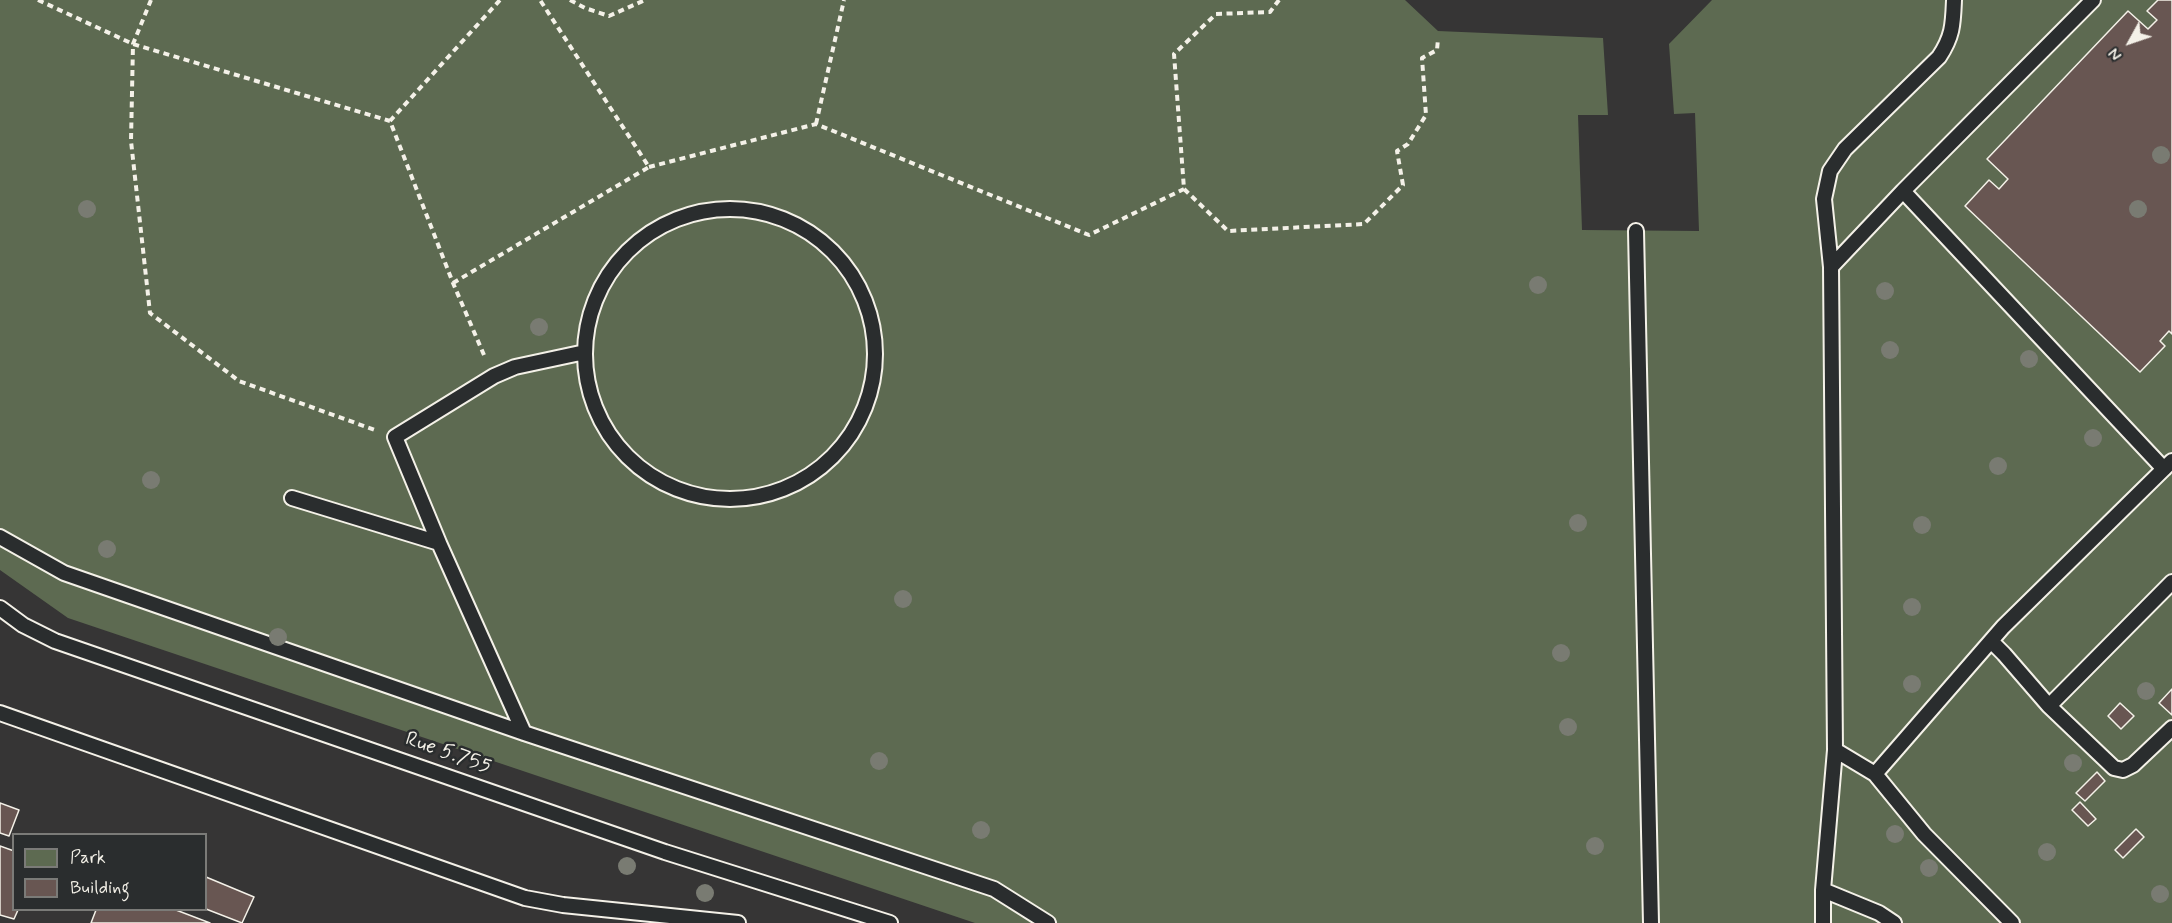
<!DOCTYPE html>
<html>
<head>
<meta charset="utf-8">
<style>
	body { margin:0 }
	#map { position:relative; width:2172px; height:923px; overflow:hidden; background:#363535; font-family:Mynerve,sans-serif }
	canvas { display:block }
	.legend { position:absolute; left:12px; top:833px; width:195px; height:78px; box-sizing:border-box; background:#2a2d2e; border:2px solid #7b7b78; margin:0; padding:8px 10px; list-style:none; font-size:18px; color:#f4f1e8 }
	.legend li { display:flex; align-items:center; gap:12px; height:30px }
	.legend b { width:30px; border:2px solid #7b7b78 }
	.north { position:absolute; left:2100px; top:12px; width:60px; height:60px; -webkit-text-stroke:4px #2a2d2e; paint-order:stroke; rotate:230deg; font-size:16px; font-weight:700; line-height:24px; text-align:center; color:#f4f1e8 }
	.north::after { content:''; display:block; margin:auto; width:21px; height:27px; background:#f4f1e8; clip-path:polygon(50% 0,100% 100%,50% 72%,0 100%) }
</style>
</head>
<body>
<div id="map">
<canvas width="2172" height="923"></canvas>
<ul class="legend">
<li><b style="height:16px;background:#5d6a51"></b>Park</li>
<li><b style="height:16px;background:#685652"></b>Building</li>
</ul>
<div class="north">N</div>
</div>
<script>
const g = document.querySelector('canvas').getContext('2d');
g.lineJoin = 'round';
function fill(path, color) {
  g.fillStyle = color;
  g.fill(path, 'evenodd');
}
function strokePath(path, color, width, dash) {
  g.strokeStyle = color;
  g.lineWidth = width;
  g.lineCap = dash ? 'butt' : 'round';
  g.setLineDash(dash || []);
  g.stroke(path);
}
function label(font, color, halo, rows, align = 'center') {
  g.font = font + ' Mynerve,sans-serif';
  g.lineWidth = 5;
  g.setLineDash([]);
  g.textBaseline = 'middle';
  g.strokeStyle = halo;
  g.fillStyle = color;
  for (const [text, x, y, turn = 0] of rows) {
    g.save();
    g.translate(x, y);
    g.rotate((+turn || 0) * Math.PI / 180);
    g.textAlign = isNaN(turn) ? turn : align;
    if (halo) g.strokeText(text, 0, 0);
    g.fillText(text, 0, 0);
    g.restore();
  }
}
fill(new Path2D(`
	M0 0H1405L1438 31 1603 38 1608 115H1578L1582 230 1699 231 1695 113 1674 114 1669 44 1712 0H2172V923H975L68 618 0 570Z`), '#5d6a51');
const building = new Path2D(`
	M2158 0H2172V334L2169 331 2160 341 2165 346 2140 372 1965 206 1989 180 1999 189 2008 179 1987 159 2128 11 2148 29 2157 20 2147 11Z
	M2172 689V715L2159 703Z
	M2120 703 2134 716 2121 729 2108 716Z
	M2097 772 2105 781 2085 801 2076 793Z
	M2080 802 2096 819 2088 826 2072 810Z
	M0 803 19 810 9 836 0 833Z
	M2136 829 2144 837 2123 858 2115 850Z
	M0 846 14 851V910H18L14 919 0 915Z
	M206 877 254 897 242 923 206 909Z
	M96 910H176L210 923H91Z`);
fill(building, '#685652');
strokePath(building, '#f4f1e8', 1.5);
const lane = new Path2D(`
	M1903 191 2164 469
	M585 354a145 145 0 1 1 290 0a145 145 0 1 1-290 0Z
	M1636 231 1651 923
	M1831 267 1824 199 1830 171 1845 149 1939 57C1953 36 1953 24 1954 0
	M292 498 439 543 524 733
	M0 537 64 573 524 733 994 889 1048 923
	M439 543 395 437 494 376 515 367 585 352
	M0 608 23 625 55 641 665 852 890 923
	M1991 641 2004 654 2049 706 2114 768 2123 770 2133 765 2172 728
	M2049 706 2172 582
	M0 713 525 898 563 905 738 923
	M1835 750 1875 774 1924 834 2012 923
	M1875 774 2003 627 2172 461
	M1823 890 1879 913 1894 923
	M1823 923V890L1835 750 1831 267 1903 191 2093 0`);
strokePath(lane, '#f4f1e8', 18);
strokePath(new Path2D(`
	M38 0 133 44 390 121
	M151 0 133 44 131 141 150 313 239 381 375 430
	M570 0 585 8 609 16 645 0
	M1279 0 1270 12 1216 14 1174 54 1184 189 1228 231 1364 224 1403 185 1397 151 1408 144 1426 115 1422 58 1437 50 1438 39
	M816 124 844 0
	M649 167 816 124 1089 235 1184 189
	M453 283 649 167 540 0
	M484 355 453 283 390 121 500 0`), '#f4f1e8', 4, [6, 4.5]);
strokePath(lane, '#2a2d2e', 14);
g.fillStyle = '#797b72';
for (const [x, y] of [
	[2161,155],
	[87,209],
	[2138,209],
	[1538,285],
	[1885,291],
	[539,327],
	[1890,350],
	[2029,359],
	[2093,438],
	[1998,466],
	[151,480],
	[1578,523],
	[1922,525],
	[107,549],
	[903,599],
	[1912,607],
	[278,637],
	[1561,653],
	[1912,684],
	[2146,691],
	[1568,727],
	[879,761],
	[2073,763],
	[981,830],
	[1895,834],
	[1595,846],
	[2047,852],
	[627,866],
	[1929,868],
	[705,893],
	[2160,894]
]) {
  g.beginPath();
  g.arc(x, y, 9, 0, 2 * Math.PI);
  g.fill();
}
label('21px', '#f4f1e8', '#2a2d2e', [
	["Rue 5.755",448,754,19]
]);
</script>
</body>
</html>
